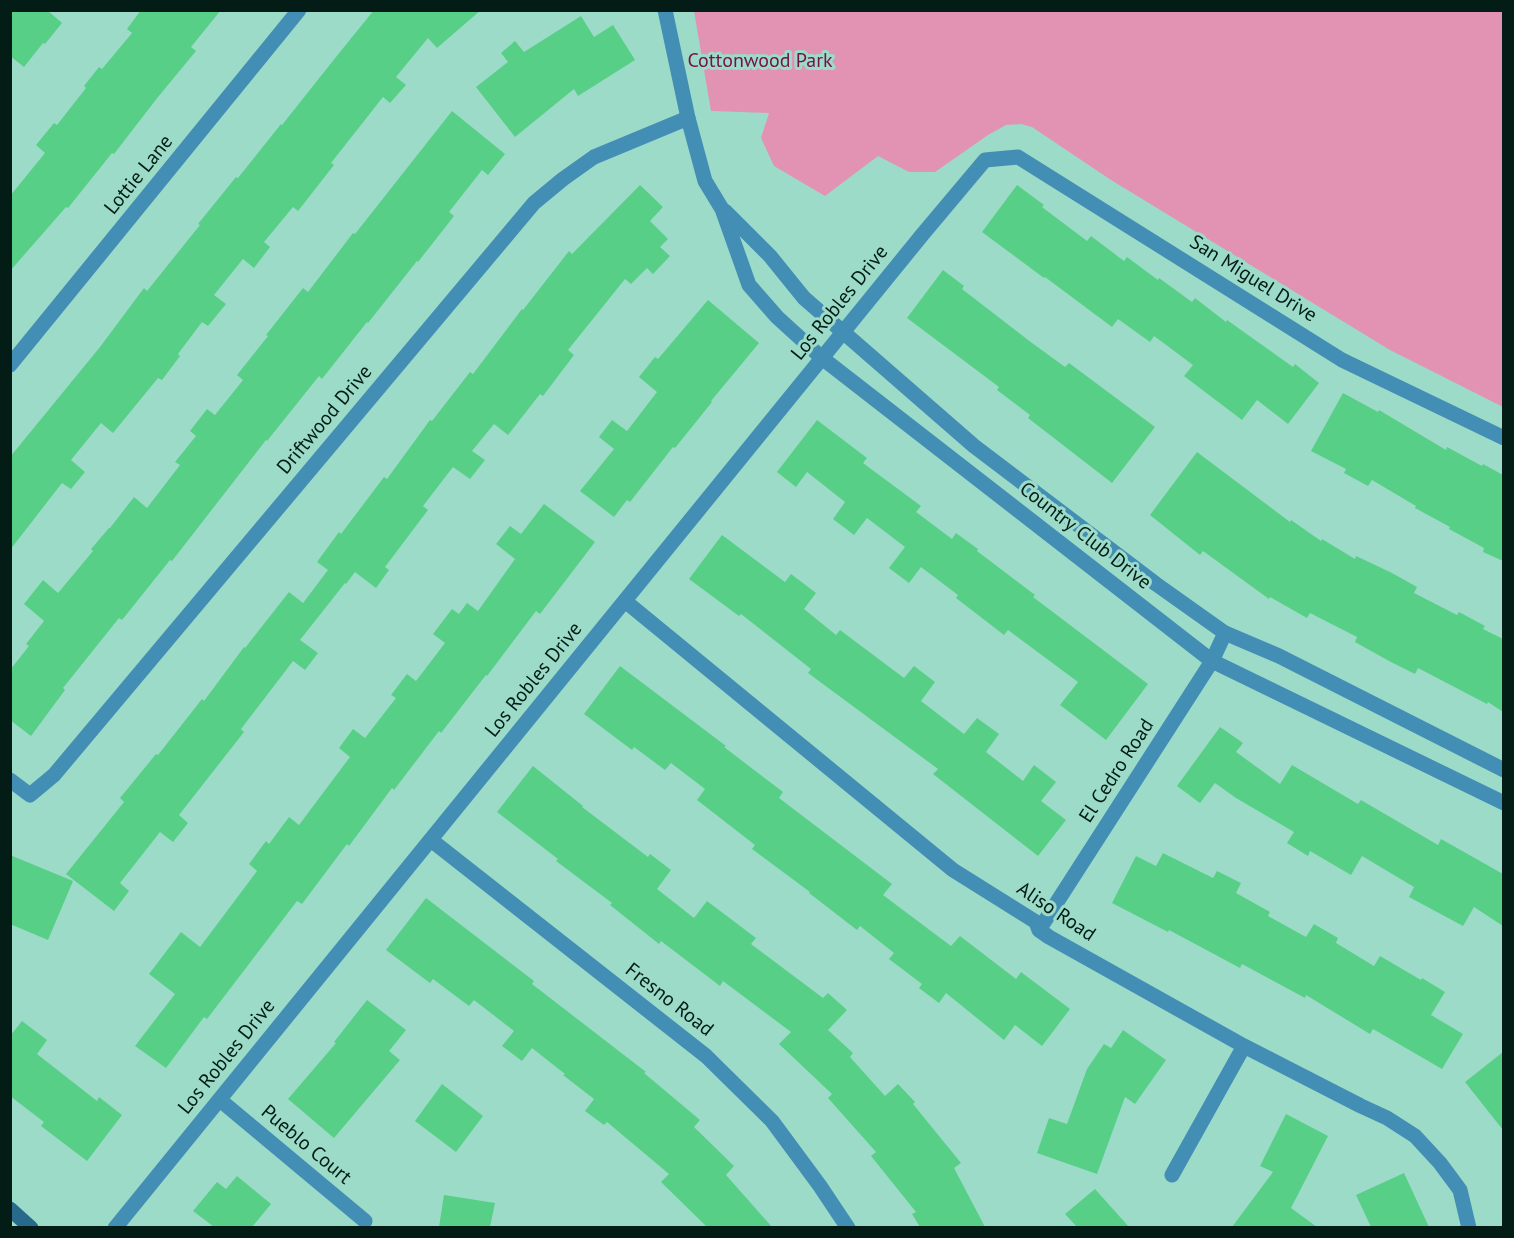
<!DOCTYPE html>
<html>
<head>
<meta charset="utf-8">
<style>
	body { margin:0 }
	#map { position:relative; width:1514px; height:1238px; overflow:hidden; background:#9cdbc8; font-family:"PT Sans",sans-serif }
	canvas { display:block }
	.frame { position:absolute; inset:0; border:12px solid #031c15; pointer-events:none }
</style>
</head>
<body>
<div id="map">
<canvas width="1514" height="1238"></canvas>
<div class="frame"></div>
</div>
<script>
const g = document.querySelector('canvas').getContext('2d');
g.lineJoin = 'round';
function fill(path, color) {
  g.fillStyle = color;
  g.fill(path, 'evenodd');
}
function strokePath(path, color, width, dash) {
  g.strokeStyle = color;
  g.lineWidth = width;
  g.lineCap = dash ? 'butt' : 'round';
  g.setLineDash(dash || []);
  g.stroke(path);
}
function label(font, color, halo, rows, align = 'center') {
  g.font = font + ' "PT Sans",sans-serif';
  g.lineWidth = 6;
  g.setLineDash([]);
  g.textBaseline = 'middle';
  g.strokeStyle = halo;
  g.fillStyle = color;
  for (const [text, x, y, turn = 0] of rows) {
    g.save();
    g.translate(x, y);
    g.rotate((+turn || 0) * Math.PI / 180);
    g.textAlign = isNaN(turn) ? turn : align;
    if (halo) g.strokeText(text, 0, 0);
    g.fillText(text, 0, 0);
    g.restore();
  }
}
fill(new Path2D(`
	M694 11H1503V407L1390 350 1111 180 1032 127 1021 124 1006 125 988 135 935 172H909L878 156 825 196 774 166 761 138 769 113 711 111Z`), '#e293b3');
fill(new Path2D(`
	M10 10H47L62 23 45 44 43 43 24 67 10 56Z
	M141 10H221L191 47 196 51 158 97 114 154 112 153 68 208 66 207 10 271V196L45 153 36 145 54 123 57 125 86 88 84 86 99 67 102 69 132 33 127 29Z
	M374 10H481L437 48 428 38 396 77 406 85 390 103 383 97 331 163 334 165 298 211 293 207 264 242 270 247 254 268 243 259 214 295 226 304 208 326 202 322 178 354 180 356 162 380 158 378 113 433 101 423 71 460 85 472 71 489 62 483 10 550V457L100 347 144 288 147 291 200 225 198 224 236 177 238 178 281 124 282 125 336 57Z
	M581 16 594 37 613 25 635 60 578 96 574 89 515 137 476 87 508 62 501 53 515 41 524 52Z
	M452 111 505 154 488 175 482 170 449 212 454 216 418 262 417 261 368 323 367 322 322 379 319 376 267 441 266 440 172 561 170 560 122 620 119 618 63 688 65 690 31 736 10 720V670L29 646 26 644 44 621 24 604 43 580 58 593 93 551 91 549 109 528H110L134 497 147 508 180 465 175 462 196 436 190 431 207 409 215 415 243 380 237 375 268 336 266 335 303 288 308 292 353 233 355 234Z
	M640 185 663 207 650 221 668 239 660 247 670 256 653 274 647 268 631 284 625 279 568 350 574 355 543 396 540 394 508 435 494 424 472 451 485 460 470 479 453 467 423 506 428 510 385 567 389 570 376 588 355 572 346 584 345 583 300 640 318 653 305 670 293 661 241 729 244 732 179 815 188 823 173 842 160 832 120 883 129 891 114 911 66 874 124 802 120 798 156 754 158 755 202 699 204 701 244 647 245 648 289 592 303 603 328 570 317 562 339 532 341 534 384 477 387 479 430 420 432 421 470 372 473 374 522 309 523 310 569 251 572 254Z
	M1017 185 1044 205 1042 207 1087 241 1091 236 1124 261 1127 257 1158 280 1159 278 1192 302 1195 298 1226 322 1227 320 1293 367 1295 364 1319 383 1288 424 1257 400 1242 420 1184 376 1193 365 1154 336 1150 342 1118 319 1112 327 1045 277 1044 278 982 232Z
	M943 270 964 286 962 289 1032 343 1065 367 1069 363 1155 427 1112 483 1028 418 1030 415 997 390 999 387 907 318Z
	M708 300 759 343 711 401 712 402 675 448 673 447 630 502 627 500 614 517 580 491 614 449 599 437 612 420 627 431 657 392 639 377 655 357 658 359Z
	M1343 393 1378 412 1379 410 1446 450 1447 447 1482 466 1483 464 1503 475V561L1483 552 1484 548 1449 529 1450 527 1415 508 1416 506 1372 480 1368 486 1344 473 1346 469 1311 451Z
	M817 420 867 458 863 463 921 506 916 512 952 539 956 533 978 549 977 551 1035 595 1033 597 1148 684 1106 740 1060 705 1078 682 1008 630 1004 635 956 598 958 595 921 567 909 583 889 568 905 547 867 518 854 535 833 519 845 502 807 472 796 487 777 472Z
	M1197 452 1290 522 1291 520 1321 541 1322 539 1355 559 1356 556 1392 573 1417 587 1414 593 1457 615 1459 612 1485 626 1483 629 1503 639V712L1488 702 1487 704 1418 668 1415 674 1389 661 1355 642 1357 637 1310 613 1307 618 1270 597 1269 599 1203 551 1200 555 1150 515Z
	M544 504 595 542 540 614 536 611 487 676 486 675 441 733 439 731 394 790 392 788 349 846 347 844 302 904 297 901 207 1019 204 1017 166 1068 135 1046 175 994 149 974 181 932 200 947 257 871 249 864 266 841 269 844 289 817 299 825 350 757 339 748 353 729 365 738 396 698 391 695 407 674 416 681 445 643 433 634 452 609 459 614 467 603 478 611 515 559 496 544 510 526 521 534Z
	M722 535 785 582 791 574 816 593 804 609 836 635 840 630 904 678 914 666 935 682 921 701 964 734 977 718 999 734 986 752 1023 781 1034 765 1056 782 1041 801 1066 820 1038 856 933 774 938 769 808 673 811 669 741 614 739 616 689 579Z
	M620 666 726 746 724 747 783 792 779 798 892 884 883 895 951 946 960 936 1016 979 1021 972 1070 1009 1042 1046 1015 1025 1004 1040 946 993 939 1003 919 988 922 984 889 959 894 953 860 926 857 930 809 893 810 892 752 849 755 845 697 800 705 789 671 763 665 770 634 747 632 750 584 714Z
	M1220 727 1243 743 1236 752 1280 784 1292 765 1358 804 1361 800 1438 845 1441 839 1503 874V926L1474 907 1463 926 1409 897 1414 887 1362 856 1351 875 1310 851 1308 856 1287 843 1294 832 1236 798 1215 783 1200 803 1177 786Z
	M533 766 583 806 582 807 648 857 650 854 671 870 657 889 694 918 707 901 756 938 751 944 823 998 828 993 847 1010 828 1030 853 1053 850 1057 885 1096 898 1084 915 1102 913 1104 961 1163 954 1168 985 1227H920L912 1214 916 1212 871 1156 876 1152 828 1098 832 1094 779 1044 791 1032 723 981 720 986 661 941 659 944 610 905 612 903 556 861 558 859 497 812Z
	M1163 853 1213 878 1217 871 1241 883 1236 893 1270 912 1268 916 1306 937 1314 924 1338 938 1336 943 1374 966 1380 956 1421 980 1422 978 1445 992 1431 1015 1463 1034 1442 1069 1373 1029 1370 1034 1306 995 1305 998 1242 964 1240 968 1169 930 1168 932 1112 903 1136 856 1156 866Z
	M10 855 73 881 48 940 10 924Z
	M426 898 534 981 532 984 646 1072 644 1073 700 1120 694 1127 734 1166 726 1175 772 1227H707L661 1182 669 1174 607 1122 604 1125 585 1111 594 1099 563 1075 565 1074 532 1048 522 1061 502 1046 514 1031 474 1000 469 1006 433 979 430 983 386 950Z
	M367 1000 406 1030 389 1051 400 1060 334 1138 288 1099 336 1043 334 1042Z
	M22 1021 47 1040 37 1054 97 1101 99 1097 122 1115 87 1161 41 1126 44 1122 10 1096V1036Z
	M1123 1030 1166 1060 1135 1104 1125 1097 1097 1174 1037 1153 1049 1118 1067 1124 1087 1069 1104 1044 1111 1048Z
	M1503 1052V1130L1465 1082Z
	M442 1084 483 1116 456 1152 415 1121Z
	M1286 1114 1328 1136 1291 1208 1317 1227H1232L1273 1172 1260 1166Z
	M1404 1173 1429 1227H1371L1356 1195Z
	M237 1176 271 1204 252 1227H214L193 1211 217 1182 226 1189Z
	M1095 1189 1129 1227H1077L1065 1214Z
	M444 1195 495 1203 490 1227H439Z`), '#58cf87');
strokePath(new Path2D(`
	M822 358 922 235 985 160 1018 157 1342 360 1504 438
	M10 365 299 10
	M625 601 953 870 1036 922 1039 930 1049 937 1244 1046 1361 1106 1387 1118 1415 1136 1440 1163 1460 1190 1469 1228
	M10 780 30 795 54 775 534 203 563 179 594 157 688 118
	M431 840 706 1056 772 1121 820 1186 848 1228
	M1039 930 1212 661 1225 633
	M220 1100 365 1221
	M1172 1175 1244 1046`), '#438eb5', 15);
strokePath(new Path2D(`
	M665 10 688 118 705 181 722 209 749 285 777 317 822 358 1212 661 1504 803
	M725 211 770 256 804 298 974 446 1156 584 1225 633 1279 656 1504 770
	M115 1228 822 358`), '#438eb5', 15);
strokePath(new Path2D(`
	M10 1209 31 1228`), '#276a8c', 15);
label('20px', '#770f48', '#9cdbc8', [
	["Cottonwood Park",760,61]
]);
label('20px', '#031c15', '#9cdbc8', [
	["Lottie Lane",139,175,-51],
	["San Miguel Drive",1253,279,32],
	["Los Robles Drive",840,303,-51],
	["Driftwood Drive",325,420,-50],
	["Country Club Drive",1085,536,38],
	["Los Robles Drive",534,680,-51],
	["El Cedro Road",1117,771,-57],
	["Aliso Road",1056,912,34],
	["Fresno Road",669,1000,38],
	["Los Robles Drive",227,1057,-51],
	["Pueblo Court",306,1145,40]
]);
</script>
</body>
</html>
